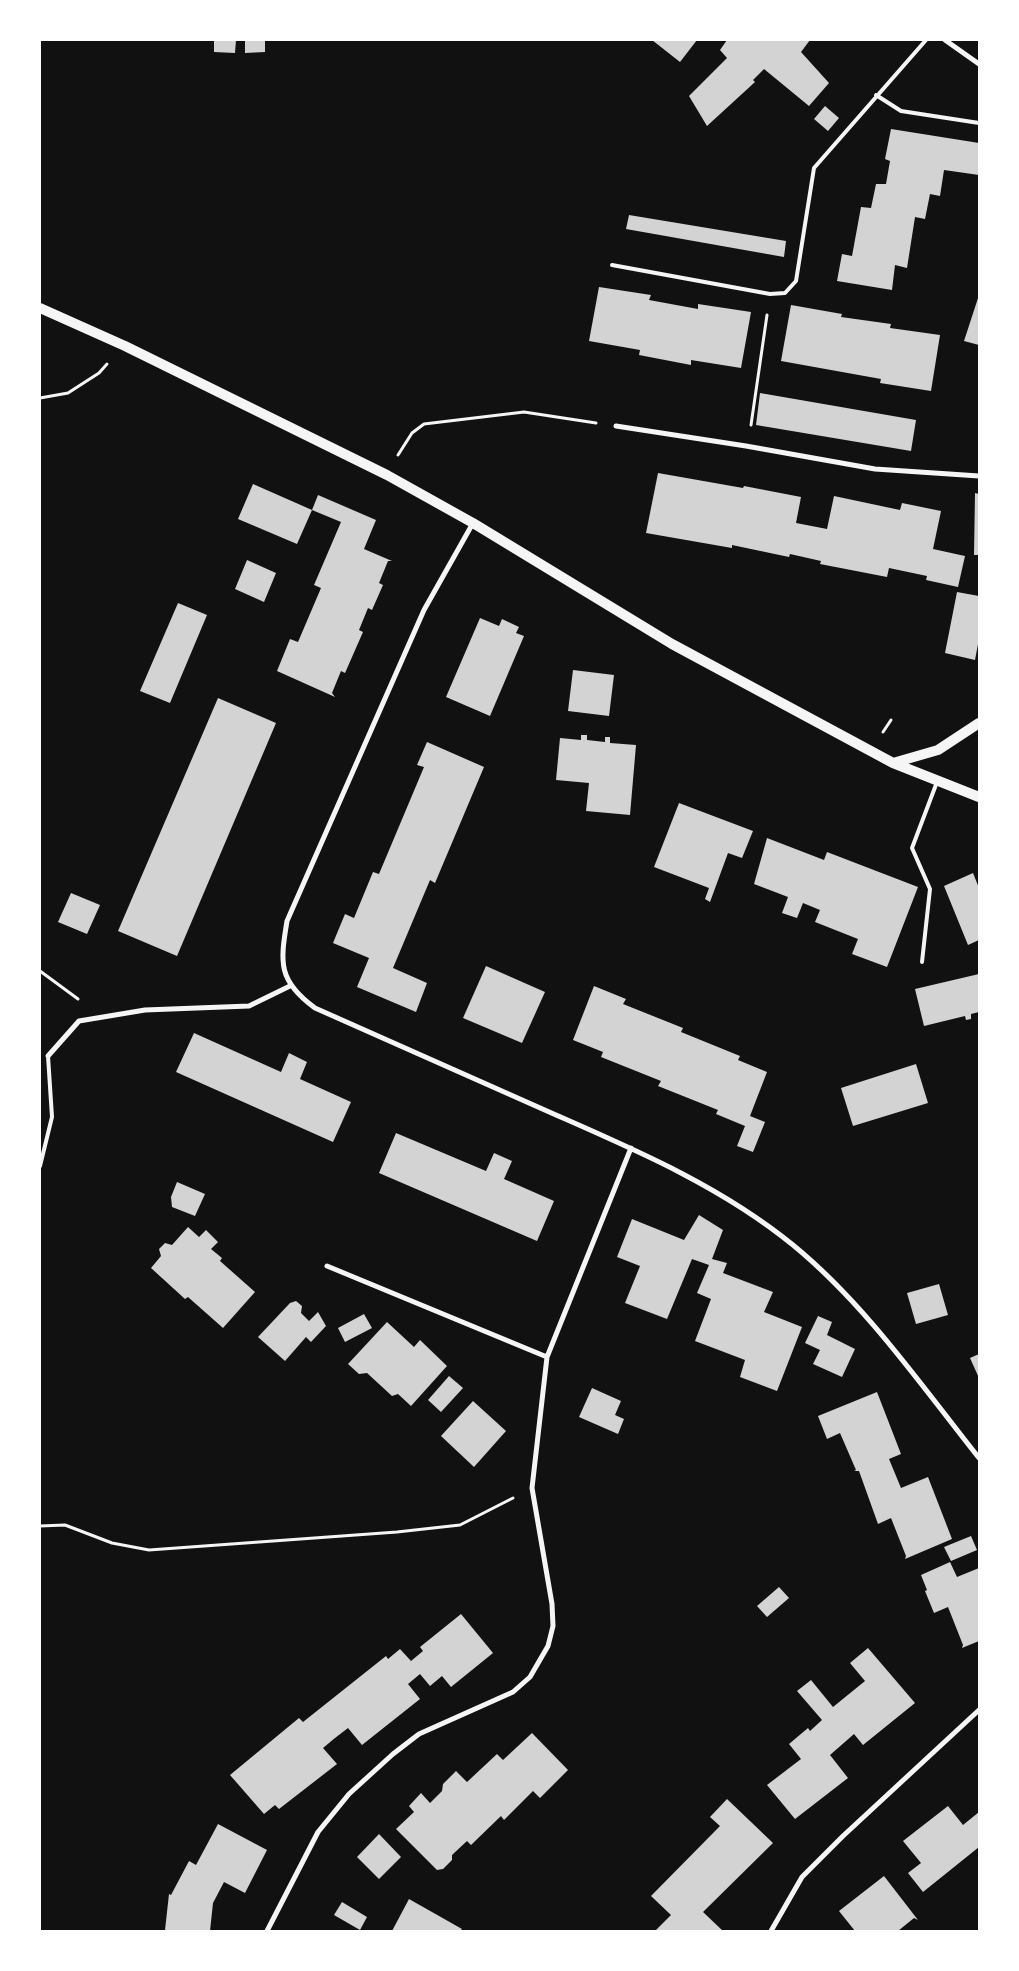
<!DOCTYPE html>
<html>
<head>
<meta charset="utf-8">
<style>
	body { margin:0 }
	#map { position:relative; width:1019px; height:1971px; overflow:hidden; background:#111; font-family:Cabin,sans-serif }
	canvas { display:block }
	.frame { position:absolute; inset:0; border:41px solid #fff; pointer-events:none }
</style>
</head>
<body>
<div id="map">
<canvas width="1019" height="1971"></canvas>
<div class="frame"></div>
</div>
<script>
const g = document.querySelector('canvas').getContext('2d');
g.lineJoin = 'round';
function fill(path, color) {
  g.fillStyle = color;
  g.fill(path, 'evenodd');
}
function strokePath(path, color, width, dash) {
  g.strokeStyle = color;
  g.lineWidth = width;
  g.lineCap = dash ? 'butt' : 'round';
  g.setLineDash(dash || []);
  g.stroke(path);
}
fill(new Path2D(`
	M214 40H236L235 53 214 52Z
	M245 40H265V52L245 53Z
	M652 40H697L680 62Z
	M727 40H810L801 52 829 83 809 106 764 69 753 80 755 82 707 126 689 96 727 58 720 50Z
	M825 106 839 118 828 131 814 119Z
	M891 129 979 143V175L944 170 940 196 930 194 925 219 915 217 907 268 895 265 892 290 837 281 842 254 852 256 861 207 871 208 876 184H886L890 161 885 159Z
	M629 215 786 241 784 257 626 229Z
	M599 287 651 295 649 300 698 309V304L751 312 741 368 691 360V365L639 355 640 350 589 341Z
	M979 295V345L964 341Z
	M791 305 842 314 841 317 891 324 890 328 940 335 931 391 880 383 881 379 781 361Z
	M760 393 916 420 911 451 756 425Z
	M658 473 743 488 744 486 801 497 796 523 827 529 834 496 900 510 902 503 941 511 933 549 965 556 958 587 926 580 927 576 889 568 887 577 820 564 821 561 790 554 789 557 732 545V548L646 533Z
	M253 484 312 510 318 495 376 520 364 549 392 561H388L379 583 383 585 372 610 368 608 359 630 363 632 345 673 341 671 332 693 335 697 277 671 290 639 298 642 321 588 314 585 341 522 312 510 297 544 238 519Z
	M975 493 979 494V555H974Z
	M247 560 276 573 264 602 235 589Z
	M957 592 979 596V639L975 660 945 653Z
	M178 603 207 615 170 703 140 691Z
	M480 618 499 626 502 619 519 627 516 633 524 636 490 716 446 697Z
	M573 670 614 675 609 716 568 711Z
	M218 698 276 723 177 956 118 931Z
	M581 735H587V740L605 742V737H610V743L636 745 630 815 586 811 589 783 556 780 560 738 581 740Z
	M427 742 484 767 435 883 430 880 393 968 427 983 416 1012 357 987 369 958 333 943 345 914 354 918 373 872 379 874 424 767 417 765Z
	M679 803 753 831 742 858 728 853 710 902 705 899 709 888 654 867Z
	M767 838 824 860 827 852 918 887 887 967 852 954 858 939 815 922 820 910 803 903 797 918 782 913 788 897 754 884Z
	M973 873 979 888V940L968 945 944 886Z
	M71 893 100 905 87 934 58 922Z
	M486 966 545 992 522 1043 463 1018Z
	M979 974V1012L971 1014V1019L966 1020 965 1016 924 1026 915 989Z
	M594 986 626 999 623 1004 683 1028 681 1032 740 1056 738 1060 767 1072 750 1116 765 1122 753 1152 737 1146 745 1126 716 1114 718 1110 658 1086 661 1081 601 1057 603 1052 573 1040Z
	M194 1033 281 1072 289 1053 307 1062 300 1079 351 1102 333 1142 176 1072Z
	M916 1064 928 1103 853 1126 841 1088Z
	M396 1133 486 1171 494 1153 512 1161 504 1179 554 1201 537 1241 379 1173Z
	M177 1182 205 1194 195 1216 172 1207 171 1197Z
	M699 1215 723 1230 712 1259 727 1263 723 1273 773 1292 764 1312 802 1327 777 1391 740 1377 745 1360 695 1341 711 1299 697 1293 709 1265 692 1259 667 1319 625 1303 640 1266 617 1257 632 1219 684 1240Z
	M188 1227 199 1237 206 1230 218 1242 211 1249 222 1258 220 1261 255 1292 223 1328 188 1297 185 1299 151 1268 161 1256 159 1249 165 1243 172 1245Z
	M939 1284 948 1315 916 1324 907 1293Z
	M296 1301 302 1306 301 1313 309 1321 318 1312 326 1326 311 1342 306 1337 285 1361 258 1337 290 1303Z
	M364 1314 372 1328 345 1342 338 1328Z
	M818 1316 832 1322 827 1335 855 1349 842 1377 813 1364 820 1350 805 1343Z
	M387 1322 414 1347 420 1340 447 1366 411 1406 398 1394 392 1396 367 1373 359 1374 348 1364Z
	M979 1354V1378L970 1358Z
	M449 1376 463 1388 441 1412 428 1400Z
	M592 1388 621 1401 615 1415 624 1419 618 1434 579 1417Z
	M877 1392 901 1454 889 1459 901 1488 928 1477 952 1539 905 1559 906 1556 891 1518 878 1524 859 1471H854L856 1470 840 1433 827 1439 818 1416Z
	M473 1401 506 1431 474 1467 441 1436Z
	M971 1536 977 1550 951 1561 944 1547Z
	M950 1562 957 1577 979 1568V1641L962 1648 963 1645 948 1607 934 1613 925 1591 927 1590 921 1575Z
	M779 1587 789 1598 767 1617 757 1606Z
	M461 1614 493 1653 451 1687 442 1676 430 1686 420 1674 408 1684 420 1699 362 1745 348 1728 335 1738 323 1748 337 1764 279 1809 275 1805 264 1814 230 1775 299 1718 303 1722 386 1656 388 1659 400 1649 411 1661 423 1651 420 1647Z
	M868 1648 915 1703 863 1745 854 1734 830 1755 848 1778 795 1819 767 1785 801 1759 789 1744 808 1728 810 1731 822 1720 797 1691 811 1680 833 1707 865 1681 850 1663Z
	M532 1733 568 1770 540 1798 533 1791 504 1820 501 1816 471 1845 467 1841 452 1855V1860L443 1869 437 1870 396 1829 414 1812 409 1806 421 1793 430 1803 442 1791 443 1784 456 1771 467 1782 497 1754 503 1760Z
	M727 1799 773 1843 703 1912 723 1931H655L671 1915 651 1896 720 1826 710 1817Z
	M948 1806 963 1825 979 1812V1847L923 1892 908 1873 921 1863 903 1841Z
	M218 1824 267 1850 245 1893 224 1882 213 1903 210 1931 165 1930 169 1894 171 1895 189 1861 196 1865Z
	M379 1834 401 1857 379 1879 357 1857Z
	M884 1876 918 1920 914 1918 898 1931H855L839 1911Z
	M409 1899 462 1929 460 1931H392Z
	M342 1902 367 1917 360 1930 334 1915Z`), '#d3d3d3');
strokePath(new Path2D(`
	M40 398 68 393 99 373 107 364
	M751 425 767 315
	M398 455 412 433 424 424 524 412 596 423
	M883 732 891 720
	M40 971 78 999
	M40 1526 65 1525 112 1543 149 1550 397 1532 460 1525 513 1498`), '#f5f5f5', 3);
strokePath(new Path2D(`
	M876 95 901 111 979 123
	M612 265 770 294 785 293 796 281 814 168 926 40
	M922 962 930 889 912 848 937 782
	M40 1166 52 1117 48 1056`), '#f5f5f5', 4);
strokePath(new Path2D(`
	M945 40 979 64
	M616 426 746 446 875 469 979 476
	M473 523 424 610 287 921C280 963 278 981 315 1008 395 1043 475 1079 556 1115 638 1151 722 1187 793 1245 865 1304 921 1385 979 1458
	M48 1056 79 1021 145 1010 249 1006 290 986
	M327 1266 547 1357
	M267 1931 318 1832 349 1794 393 1754 419 1734 513 1692 530 1677 548 1646 553 1626 552 1604 532 1488 547 1357 631 1148
	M771 1931 802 1877 843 1836 979 1710`), '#f5f5f5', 5);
strokePath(new Path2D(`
	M40 308 125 346 387 475 473 523 672 644 893 763 979 797
	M893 763 938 750 979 723`), '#f5f5f5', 10);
</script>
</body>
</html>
